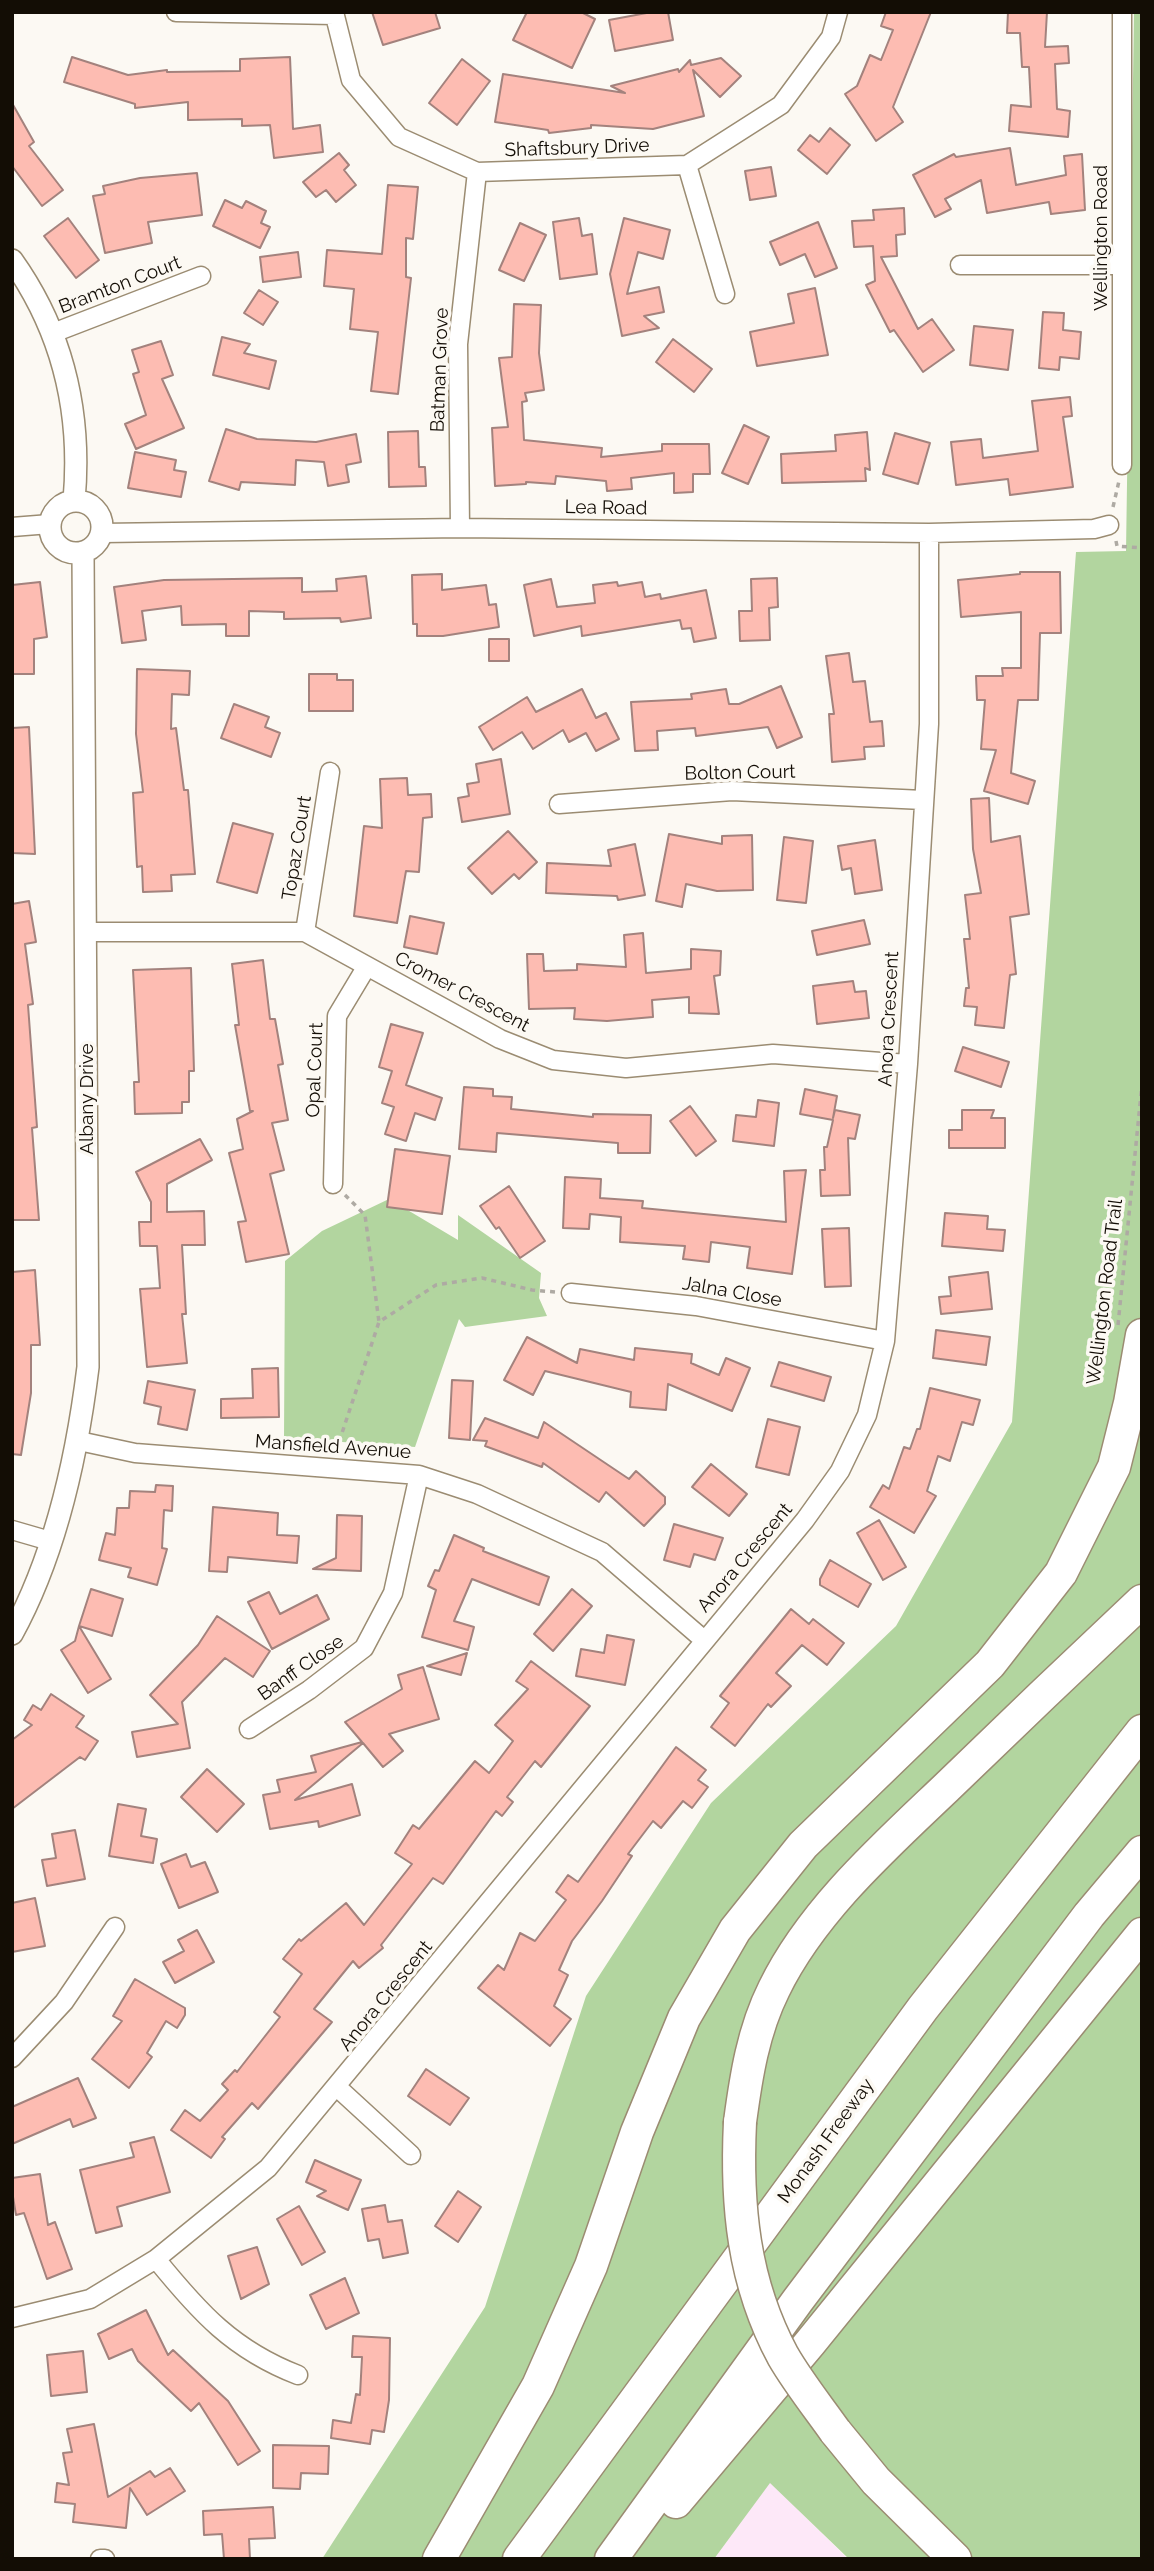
<!DOCTYPE html>
<html>
<head>
<meta charset="utf-8">
<style>
	body { margin:0 }
	#map { position:relative; width:1154px; height:2571px; overflow:hidden; background:#fcf9f3; font-family:Raleway,sans-serif }
	canvas { display:block }
	.frame { position:absolute; inset:0; border:14px solid #130d05; pointer-events:none }
</style>
</head>
<body>
<div id="map">
<canvas width="1154" height="2571"></canvas>
<div class="frame"></div>
</div>
<script>
const g = document.querySelector('canvas').getContext('2d');
g.lineJoin = 'round';
function fill(path, color) {
  g.fillStyle = color;
  g.fill(path, 'evenodd');
}
function strokePath(path, color, width, dash) {
  g.strokeStyle = color;
  g.lineWidth = width;
  g.lineCap = dash ? 'butt' : 'round';
  g.setLineDash(dash || []);
  g.stroke(path);
}
function label(font, color, halo, rows, align = 'center') {
  g.font = font + ' Raleway,sans-serif';
  g.lineWidth = 7;
  g.setLineDash([]);
  g.textBaseline = 'middle';
  g.strokeStyle = halo;
  g.fillStyle = color;
  for (const [text, x, y, turn = 0] of rows) {
    g.save();
    g.translate(x, y);
    g.rotate((+turn || 0) * Math.PI / 180);
    g.textAlign = isNaN(turn) ? turn : align;
    if (halo) g.strokeText(text, 0, 0);
    g.fillText(text, 0, 0);
    g.restore();
  }
}
fill(new Path2D(`
	M770 2482 848 2559H714Z`), '#fde8f8');
fill(new Path2D(`
	M1134 12H1142V2559H849L770 2483 714 2559H322L485 2307 586 1996 711 1803 896 1626 1012 1422 1076 552 1126 551Z
	M389 1199 458 1240V1215L541 1273 539 1298 547 1316 465 1327 459 1319 415 1447 284 1438 285 1261 322 1231Z`), '#b2d59f');
const building = new Path2D(`
	M372 12H435L440 28 383 45Z
	M527 12H581L595 19 572 68 513 40Z
	M652 12H668L673 40 615 51 609 20Z
	M886 12H931L893 107 903 122 876 141 845 94 857 86 870 55 881 60 893 30 881 26Z
	M1008 12H1047L1045 47 1068 46 1069 63 1055 64 1057 109 1070 111 1068 137 1009 131 1011 105 1031 107 1029 67H1022L1020 33H1007Z
	M72 57 128 75 167 70V72L240 71V59L290 57 293 129 320 125 323 152 274 158 270 125 242 126V119L188 120V102L135 108V104L64 82Z
	M721 58 741 76 720 97 693 70 704 116 653 129 591 125V128L549 133 548 130 495 122 503 74 625 93 611 86 678 69 679 72 690 60 691 65Z
	M462 59 490 81 457 125 429 103Z
	M12 103 34 142 29 146 63 190 42 206 12 166Z
	M830 128 850 145 827 174 798 150 810 135 819 142Z
	M1010 148 1016 185 1066 175 1064 156 1082 154 1085 210 1051 214 1049 202 987 213 981 180 945 199 951 209 935 217 913 175 954 154 956 157Z
	M339 153 349 165 344 170 356 185 336 202 326 190 316 197 303 182Z
	M771 167 776 196 750 200 745 171Z
	M197 173 202 215 148 222 152 243 105 253 93 196 105 194 103 186 140 178Z
	M388 185 418 187 413 239 406 238V277L411 278 398 394 371 391 378 332 350 329 354 289 324 286 327 250 382 254Z
	M225 200 242 208 246 201 266 211 261 223 270 227 260 248 213 226Z
	M904 208 905 234 896 235 897 256 881 257 918 329 932 319 954 350 923 372 894 330 890 332 866 285 875 281 873 246 854 247 852 221 874 220 873 210Z
	M68 218 99 260 76 278 44 236Z
	M579 218 582 236 592 234 597 274 560 279 553 222Z
	M624 218 670 230 663 259 638 252 627 294 659 287 664 312 644 316 659 328 622 336 610 274Z
	M818 222 837 268 815 277 805 254 780 265 770 242Z
	M520 223 546 235 524 281 499 270Z
	M298 252 301 277 263 282 260 257Z
	M815 288 828 355 757 366 750 332 794 323 788 294Z
	M259 290 278 302 263 325 244 313Z
	M514 304 541 305 539 353 544 390 525 393 527 401 522 402 524 440 602 448 601 457 662 451V444H709L710 474H693V492L674 493V473L631 478 632 489 607 491 606 481 556 476 555 484 526 482V484L495 486 492 428 508 427 499 358 512 357Z
	M1043 312 1064 313 1063 330 1081 332 1079 359 1060 357 1059 370 1039 368Z
	M974 326 1013 330 1008 370 970 365Z
	M222 337 250 344 244 353 276 361 269 389 213 375Z
	M673 339 712 369 694 392 656 362Z
	M161 341 173 375 162 379 184 428 136 449 125 424 146 415 133 374 139 372 132 350Z
	M1070 397 1072 416 1063 417 1073 487 1010 495 1008 479 956 485 951 442 981 439 983 458 1038 451 1032 401Z
	M744 425 769 437 748 484 722 473Z
	M226 429 257 439 316 442 356 434 361 462 346 465 349 482 328 486 324 462 296 460 295 485 241 482 239 490 209 481Z
	M418 431 419 467H425L426 486 389 487 388 432Z
	M867 432 870 470 865 468 866 481 782 483 781 454 836 451 835 435Z
	M895 433 930 443 918 484 883 474Z
	M135 452 176 460 174 470 186 472 181 497 128 488Z
	M1020 572H1060L1061 633H1040L1038 700H1018L1011 773 1035 781 1028 804 984 791 996 750 981 749 985 700H977L976 676H1003L1002 668H1021V612L961 617 958 580 1020 574Z
	M442 574V590L486 585 489 605 496 604 499 627 443 636H417V624H413L412 575Z
	M366 576 371 618 341 622 340 618 284 619V612L249 611V636H226V624L182 625 181 606 142 611 146 640 122 643 114 587 164 580 302 578V592L337 591 336 579Z
	M777 578 778 607 769 608 770 640 740 641 739 611H752L751 579Z
	M551 579 557 607 595 603 593 585 617 582 618 586 642 582 645 597 660 594 661 599 706 590 716 638 694 642 691 628 682 629 680 620 582 636 581 626 534 636 524 585Z
	M40 582 47 637 34 639V674H12V585Z
	M489 639H509V661H489Z
	M849 653 853 682 865 681 870 722 882 721 884 746 864 747 865 759 832 762 829 714H834L826 656Z
	M137 669 190 671 189 695 172 694 171 729 176 728 184 790H188L195 874 171 875 172 891 143 892 142 866 137 867 133 793 143 792 136 734Z
	M309 674H337V680H353V711H309Z
	M781 686 802 737 777 748 768 727 696 736 695 728 657 731 658 750 635 751 631 702 692 699 691 694 726 689 729 704H739Z
	M582 689 596 718 606 713 619 739 596 751 586 733 569 742 563 730 533 749 522 732 493 750 479 727 527 697 536 712Z
	M234 704 269 717 265 727 280 733 271 757 221 738Z
	M29 727 35 854 12 853V728Z
	M501 759 510 814 462 822 458 798 469 796 467 784 479 782 476 764Z
	M407 778 408 795 431 794 432 817 423 818 419 872 406 871 397 923 354 916 364 826 382 828 380 779Z
	M989 798 991 842 1020 836 1029 914 1010 917 1016 974 1010 975 1004 1028 975 1025 977 1007 964 1006 966 988H969L964 939H970L965 895 981 893 973 849 971 799Z
	M233 823 273 834 257 893 217 882Z
	M508 831 537 862 519 879 514 874 492 894 468 868Z
	M669 834 722 844V836L752 835 753 890 717 891 686 884 682 907 656 901Z
	M784 837 813 841 806 903 777 900Z
	M875 840 882 890 855 894 851 868 842 870 838 846Z
	M635 844 645 895 618 900 617 896 546 893 547 863 611 866 608 850Z
	M29 901 36 942 25 944 33 1004 28 1005 37 1127 32 1128 39 1220H12V904Z
	M410 916 444 923 437 954 404 947Z
	M864 920 870 944 817 955 812 931Z
	M643 933 646 973 691 969V949L721 951 720 975 714 976 719 1014 689 1013V997L652 1000 653 1017 607 1021 574 1019 575 1008 529 1009 527 954H543L544 971 577 970V964L626 967 624 935Z
	M263 960 270 1019H275L283 1064 278 1065 288 1120 272 1123 284 1170 270 1174 289 1254 246 1262 238 1222 246 1221 229 1153 243 1149 237 1119 253 1111H250L235 1025H239L232 964Z
	M191 968 194 1071H189V1102H182V1113L135 1114 134 1082H139L133 970Z
	M853 981 855 992 866 991 869 1018 817 1024 813 986Z
	M391 1024 423 1033 406 1085 442 1098 435 1120 415 1113 406 1141 385 1134 394 1107 382 1103 392 1071 379 1067Z
	M963 1047 1009 1062 1001 1087 955 1071Z
	M464 1087 493 1089V1096L512 1097 511 1109 593 1117V1114L651 1115 650 1153H618V1143L497 1133 496 1152 459 1149Z
	M805 1089 837 1096 833 1118 835 1110 860 1115 855 1139 848 1138 850 1195 821 1196 820 1170H825L824 1147H827L833 1120 800 1114Z
	M758 1100 779 1103 774 1146 733 1141 736 1115 756 1117Z
	M690 1106 716 1141 696 1156 670 1121Z
	M962 1110H994L991 1118H1005V1148H949V1130H962Z
	M200 1139 212 1160 167 1184V1212L204 1211 205 1245H182L186 1314H182L187 1363 147 1367 140 1289 160 1288 157 1246H140L139 1222H151V1202L136 1172Z
	M395 1149 450 1156 442 1214 387 1207Z
	M806 1170 792 1274 747 1268 750 1247 711 1242 709 1262 683 1259 685 1246 620 1242 621 1217 590 1214 589 1229 563 1228 565 1177 601 1179 600 1198 643 1201 642 1208 786 1222 784 1171Z
	M509 1186 545 1241 520 1258 499 1227 496 1229 480 1206Z
	M945 1213 988 1216 987 1229 1005 1230 1003 1251 942 1246Z
	M849 1228 851 1286 825 1287 822 1229Z
	M35 1270 40 1345H31V1393L21 1455 12 1454V1272Z
	M988 1272 992 1309 941 1314 939 1297 951 1296 949 1277Z
	M936 1330 990 1337 986 1365 933 1358Z
	M527 1337 577 1363 580 1349 634 1360 635 1348 692 1354 691 1363 719 1375 726 1358 750 1368 732 1411 668 1384 666 1410 630 1407 631 1392 545 1371 533 1395 504 1380Z
	M779 1362 831 1377 824 1401 771 1386Z
	M278 1368 279 1417 221 1418V1399L253 1398 252 1369Z
	M452 1380 473 1381 470 1440 449 1438Z
	M148 1381 195 1390 187 1430 158 1424 161 1407 144 1403Z
	M930 1388 980 1400 973 1425 962 1422 950 1461 938 1456 927 1491 936 1496 914 1533 870 1507 883 1485 889 1489 904 1447 910 1449 917 1429H920Z
	M485 1418 538 1438 544 1422 629 1479 636 1471 665 1497V1504L644 1526 606 1492 599 1502 543 1463 542 1467 485 1446 487 1441 473 1440Z
	M768 1419 800 1427 789 1475 756 1467Z
	M711 1464 747 1494 729 1516 692 1487Z
	M156 1485 173 1486 172 1511 164 1510 162 1548 167 1549 157 1585 128 1577 131 1568 99 1560 106 1533 115 1535 117 1508H129L130 1491 155 1492Z
	M213 1507 278 1513 277 1535 299 1536 297 1563 228 1557 227 1572 209 1571Z
	M337 1515 362 1516 361 1571 313 1569 336 1558Z
	M879 1520 906 1567 883 1580 857 1533Z
	M674 1524 723 1538 715 1560 694 1554 690 1567 664 1560Z
	M454 1535 484 1548 483 1551 549 1577 539 1605 472 1579 454 1621 474 1627 468 1650 422 1637 436 1590 428 1586 435 1570 439 1571Z
	M830 1560 871 1584 858 1607 820 1585V1579Z
	M91 1589 123 1599 112 1636 79 1626Z
	M572 1589 592 1606 553 1651 534 1634Z
	M269 1592 280 1614 317 1595 329 1619 272 1649 248 1602Z
	M791 1609 809 1624 813 1619 844 1643 827 1665 802 1645 776 1673 791 1686 771 1707 768 1704 735 1746 711 1727 729 1703 720 1696Z
	M217 1616 270 1651 253 1677 225 1658 182 1702 190 1748 137 1757 132 1732 178 1724 150 1695 198 1645Z
	M79 1626 111 1679 88 1693 61 1650 75 1641Z
	M607 1635 634 1640 625 1685 576 1676 581 1649 604 1653Z
	M467 1653 461 1675 427 1666Z
	M531 1661 590 1706 541 1767 535 1761 507 1797 513 1802 502 1816 496 1811 443 1884 433 1878 381 1945 383 1948 359 1968 353 1961 314 2009 332 2022 258 2109 252 2103 222 2137 225 2139 211 2158 171 2130 185 2110 200 2121 228 2090 222 2084 235 2070 237 2072 280 2017 274 2012 302 1974 283 1959 299 1939 301 1941 346 1903 364 1925 412 1864 395 1853 413 1825 419 1829 475 1761 489 1773 513 1741 495 1725 528 1689 516 1681Z
	M423 1667 439 1719 389 1734 403 1751 383 1767 363 1743 295 1800 352 1784 360 1815 319 1827 318 1821 270 1829 263 1795 280 1792 277 1780 316 1772 311 1756 362 1742 345 1722 402 1689 398 1675Z
	M51 1694 84 1716 76 1727 98 1741 85 1760 80 1757 12 1809V1740L32 1725 24 1720 33 1705 41 1710Z
	M676 1747 706 1770 698 1780 708 1787 692 1808 683 1801 661 1828 653 1821 628 1854 632 1856 602 1901 572 1941 559 1970 568 1975 554 2006 571 2019 550 2046 478 1988 498 1965 504 1970 520 1933 535 1941 566 1900 556 1892 568 1875 578 1882Z
	M207 1769 244 1804 217 1832 181 1797Z
	M118 1804 146 1809 141 1836 157 1839 153 1863 109 1856Z
	M75 1830 85 1879 47 1886 42 1860 56 1858 52 1834Z
	M186 1854 191 1867 205 1862 218 1892 179 1908 161 1864Z
	M35 1898 45 1946 12 1952V1903Z
	M197 1930 214 1962 175 1983 163 1962 184 1951 178 1940Z
	M135 1979 185 2008V2015L177 2028 166 2021 147 2053 152 2057 129 2088 92 2059 122 2021 113 2016Z
	M426 2069 469 2098 450 2125 408 2096Z
	M78 2078 96 2118 73 2127 70 2119 12 2144V2107Z
	M154 2137 170 2192 117 2207 122 2226 96 2233 80 2170 134 2157 130 2143Z
	M315 2160 361 2180 348 2210 317 2196 326 2191 306 2182Z
	M40 2174 48 2225 55 2222 72 2269 47 2279 24 2213 16 2215 12 2191V2178Z
	M458 2191 481 2207 458 2242 435 2226Z
	M385 2205 388 2222 402 2220 408 2253 383 2258 379 2239 368 2241 362 2209Z
	M299 2206 325 2252 302 2265 277 2219Z
	M257 2247 269 2284 241 2299 228 2256Z
	M345 2278 359 2313 326 2329 310 2295Z
	M146 2310 168 2355 173 2350 228 2401 260 2451 238 2465 199 2403 191 2411 138 2361 132 2349 109 2359 98 2334Z
	M353 2336 390 2338 389 2400 384 2432 372 2430 370 2444 331 2438 333 2420 351 2423 356 2394 360 2395 362 2357H352Z
	M83 2351 87 2392 51 2396 47 2355Z
	M94 2424 108 2497 150 2471 155 2477 170 2468 185 2491 147 2515 130 2488 126 2528 73 2522 75 2504 55 2502 57 2483 69 2485 63 2453 72 2452 67 2429Z
	M273 2445 329 2446 328 2474 301 2473 300 2489 273 2488Z
	M273 2507 275 2538 249 2539 250 2559H224L222 2534 204 2535 203 2511Z`);
fill(building, '#fdbcb2');
strokePath(building, '#a3827d', 2);
const minor = new Path2D(`
	M176 12 334 15
	M334 12 351 80 399 137 477 172 687 165 781 105 831 37 838 12
	M1122 12V465
	M687 165 725 294
	M960 265H1122
	M53 333 201 276
	M12 527 50 524
	M460 528 458 344 477 172
	M102 533 460 528 929 533 1094 529 1109 525
	M559 804 732 791 923 800
	M86 932H305L500 1039 553 1060 626 1068 773 1054 908 1064
	M305 932 330 772
	M333 1184 337 1016 367 966
	M571 1293 696 1306 885 1341
	M79 1441 135 1453 419 1475 477 1494 602 1552 704 1640
	M12 1530 50 1541
	M249 1729 309 1690 364 1648 393 1593 419 1475
	M12 2058 64 2002 115 1927
	M338 2088 411 2155
	M156 2259C199 2312 233 2350 298 2375
	M12 2318 90 2299 156 2259 268 2168 805 1520 840 1471 867 1415 885 1341 908 1064 929 724V533
	M100 2559H105`);
const tertiary = new Path2D(`
	M12 260C64 333 82 413 74 501
	M50 527a26 26 0 1 1 52 0a26 26 0 1 1-52 0Z
	M12 1634C56 1554 77 1457 88 1367L83 552`);
const motorway = new Path2D(`
	M740 2122C746 2077 753 2031 774 1989 812 1911 884 1847 946 1788 1011 1725 1076 1663 1142 1601
	M835 2431 876 2481 955 2559
	M676 2502 810 2343 1142 1934
	M439 2559 538 2386 591 2266 637 2132 684 2018 735 1930 803 1845 990 1664 1061 1573 1114 1467 1130 1403 1142 1335
	M519 2559 923 2008 1142 1731
	M611 2559 798 2300 1089 1915 1142 1852`);
strokePath(minor, '#9b8c72', 21);
strokePath(tertiary, '#9b8c72', 24);
strokePath(motorway, '#9b8c72', 35);
strokePath(new Path2D(`
	M1113 507 1119 481
	M1116 541 1117 546 1142 548
	M345 1195 365 1215 379 1322
	M1118 1325 1142 1084
	M336 1451 379 1322 436 1285 482 1278 532 1290 555 1292`), '#aeaaa3', 3.5, [5, 5]);
strokePath(minor, '#fff', 18);
strokePath(tertiary, '#fff', 21);
strokePath(motorway, '#fff', 32);
const motorwayBridge = new Path2D(`
	M740 2122C736 2204 743 2282 783 2356 798 2382 818 2407 835 2431`);
strokePath(motorwayBridge, '#9b8c72', 35, []);
strokePath(motorwayBridge, '#fff', 32);
label('19px', '#130d05', '#fcf9f3', [
	["Shaftsbury Drive",577,148,-2],
	["Wellington Road",1101,238,-90],
	["Bramton Court",120,285,-21],
	["Batman Grove",440,370,-88],
	["Lea Road",606,508,1],
	["Bolton Court",740,773,-1],
	["Topaz Court",297,848,-81],
	["Cromer Crescent",462,992,28],
	["Anora Crescent",889,1019,-87],
	["Opal Court",315,1070,-88],
	["Albany Drive",87,1099,-90],
	["Jalna Close",732,1292,10],
	["Wellington Road Trail",1105,1292,-83],
	["Mansfield Avenue",333,1447,4],
	["Anora Crescent",745,1558,-50],
	["Banff Close",301,1668,-35],
	["Anora Crescent",386,1996,-51],
	["Monash Freeway",826,2141,-54]
]);
</script>
</body>
</html>
